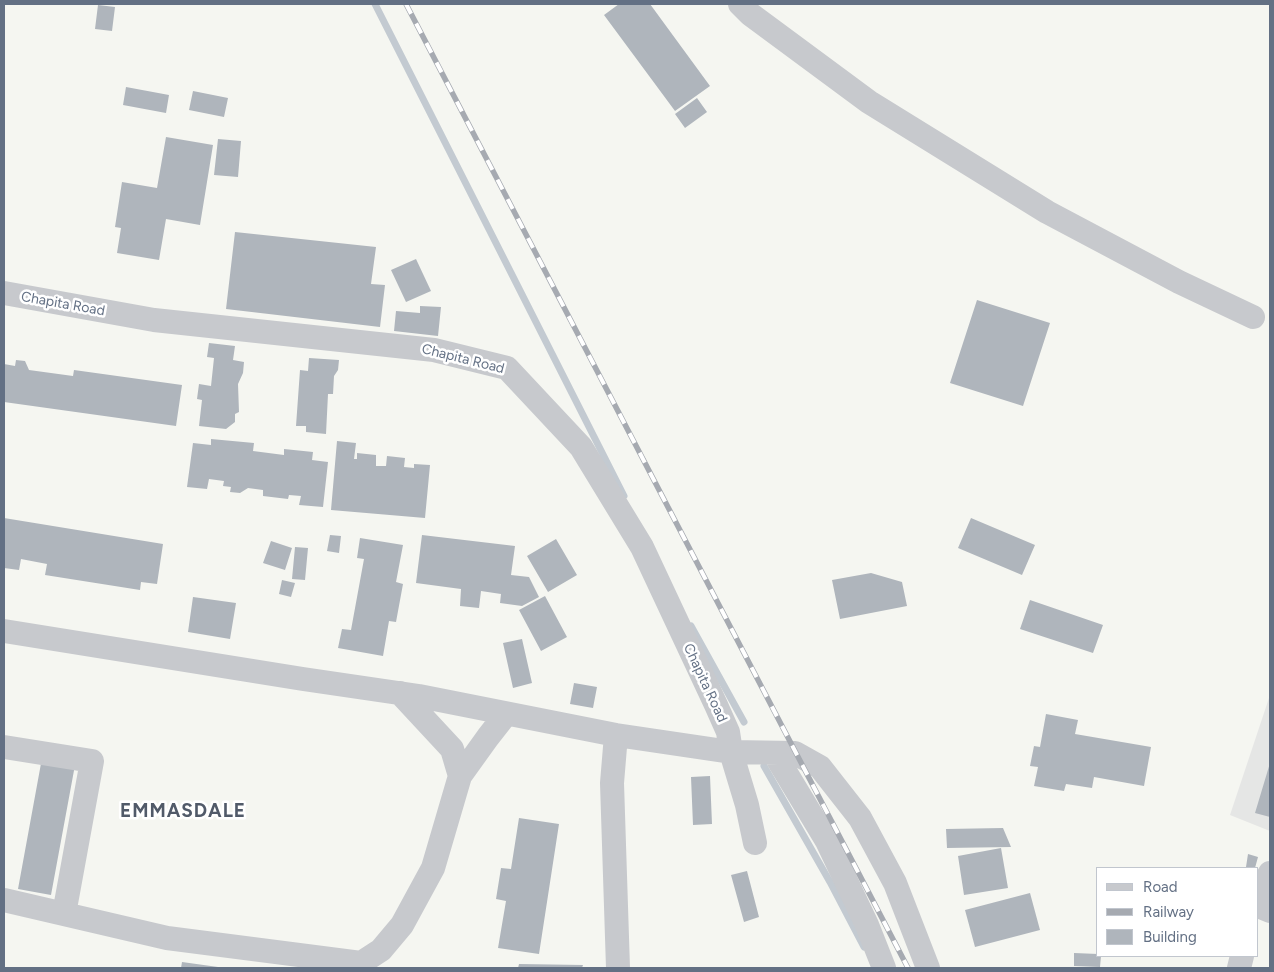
<!DOCTYPE html>
<html>
<head>
<meta charset="utf-8">
<style>
	body { margin:0 }
	#map { position:relative; width:1274px; height:972px; overflow:hidden; background:#f5f6f1; font-family:Figtree,sans-serif }
	canvas { display:block }
	.frame { position:absolute; inset:0; border:5px solid #637084; pointer-events:none }
	.legend { position:absolute; left:1096px; top:867px; width:162px; height:90px; box-sizing:border-box; background:#fff; border:1px solid #c1c6ce; margin:0; padding:6px 9px; list-style:none; font-size:15px; color:#637084 }
	.legend li { display:flex; align-items:center; gap:10px; height:25px }
	.legend b { width:25px; border:1px solid #c1c6ce }
</style>
</head>
<body>
<div id="map">
<canvas width="1274" height="972"></canvas>
<div class="frame"></div>
<ul class="legend">
<li><b style="height:6px;background:#c7c9cd"></b>Road</li>
<li><b style="height:6px;background:#a6aab1"></b>Railway</li>
<li><b style="height:14px;background:#afb5bc"></b>Building</li>
</ul>
</div>
<script>
const g = document.querySelector('canvas').getContext('2d');
g.lineJoin = 'round';
function fill(path, color) {
  g.fillStyle = color;
  g.fill(path, 'evenodd');
}
function strokePath(path, color, width, dash) {
  g.strokeStyle = color;
  g.lineWidth = width;
  g.lineCap = dash ? 'butt' : 'round';
  g.setLineDash(dash || []);
  g.stroke(path);
}
function label(font, color, halo, rows, align = 'center') {
  g.font = font + ' Figtree,sans-serif';
  g.lineWidth = 5;
  g.setLineDash([]);
  g.textBaseline = 'middle';
  g.strokeStyle = halo;
  g.fillStyle = color;
  for (const [text, x, y, turn = 0] of rows) {
    g.save();
    g.translate(x, y);
    g.rotate((+turn || 0) * Math.PI / 180);
    g.textAlign = isNaN(turn) ? turn : align;
    if (halo) g.strokeText(text, 0, 0);
    g.fillText(text, 0, 0);
    g.restore();
  }
}
fill(new Path2D(`
	M1270 695V831L1230 815Z`), '#e5e6e5');
strokePath(new Path2D(`
	M375 4 624 496
	M691 626 744 722
	M764 766 830 882 864 947`), '#c3cad1', 7);
fill(new Path2D(`
	M619 4H650L710 86 675 111 604 15Z
	M98 5 115 7 112 31 95 29Z
	M126 87 169 95 166 113 123 105Z
	M193 91 228 98 224 117 189 110Z
	M697 98 707 112 685 128 675 114Z
	M166 137 213 145 200 225 166 219 159 260 117 253 121 228 115 227 122 182 157 188Z
	M218 139 241 141 238 177 214 175Z
	M235 232 376 247 371 284 385 285 380 327 226 309Z
	M416 259 431 291 406 302 391 270Z
	M977 300 1050 323 1023 406 950 383Z
	M420 306 441 307 438 336 394 331 396 311 420 313Z
	M209 343 235 346 233 360 244 362 243 373 238 384 239 412 235 414V422L226 429 199 426 202 400 197 399 199 384 211 386 214 358 207 357Z
	M309 358 339 360 338 370 334 376 333 394H328L326 434 306 432V426H296L300 370 308 371Z
	M16 360 25 361 29 370 73 376 74 370 182 385 176 426 4 402V364L15 366Z
	M211 439 254 443 253 451 284 455V449L313 452 312 460 328 462 323 507 299 505 301 496 289 495 288 499 263 496V490L248 488 240 493 230 492 231 487 223 486 224 481 209 479 207 489 187 487 193 443 211 445Z
	M337 441 356 443 354 459H357V453L376 455V466H386L387 456 405 458 404 467 414 468V464L430 465 425 518 331 510Z
	M4 518 163 544 157 584 141 582 140 590 45 575 47 564 21 559 19 570 4 568Z
	M971 518 1035 545 1022 575 958 548Z
	M330 535 341 536 339 553 327 551Z
	M422 535 515 546 511 575 529 577 539 597 522 606 500 603 501 594 481 591 479 608 460 606 461 589 416 583Z
	M360 538 403 545 396 582 403 584 396 622 389 621 383 656 338 648 342 629 351 630 364 559 357 558Z
	M556 539 577 575 548 592 527 556Z
	M271 541 292 548 285 570 263 563Z
	M295 547 308 548 305 580 292 579Z
	M871 573 902 582 907 606 840 619 832 580Z
	M282 580 295 583 291 597 279 594Z
	M545 596 567 637 541 651 519 610Z
	M193 597 236 603 230 639 188 632Z
	M1030 600 1103 625 1093 653 1020 629Z
	M522 639 532 683 513 688 503 643Z
	M574 683 597 687 593 708 570 704Z
	M1046 714 1078 720 1075 734 1151 747 1144 786 1094 777 1092 788 1066 784 1064 791 1034 786 1038 767 1030 766 1034 746 1040 747Z
	M42 758 75 765 51 895 18 889Z
	M1270 763V817L1255 813Z
	M710 776 712 824 693 825 691 777Z
	M519 818 559 824 539 954 498 948 506 901 496 899 501 868 511 869Z
	M1003 828 1011 847 947 848 946 829Z
	M1001 848 1008 888 964 895 958 856Z
	M1248 854 1258 857 1255 868 1246 867Z
	M747 871 759 917 744 922 731 875Z
	M1030 893 1040 930 975 947 965 910Z
	M1074 953 1098 954V956H1101L1100 967 1074 966Z
	M182 962 218 967V968H181Z
	M519 964 583 965 582 968H518Z`), '#afb5bc');
strokePath(new Path2D(`
	M740 4 750 14 869 102 1047 212 1179 282 1253 317
	M4 293 154 320 434 350 507 368 581 447 642 547 716 705 728 732 731 752 747 805 755 843
	M4 631 303 679 419 696 616 735 731 752 795 753 820 767 860 818 895 883 928 968
	M616 735 612 783 618 968
	M4 747 92 761 64 914
	M774 753 827 841 867 925 884 968
	M460 776 488 737 506 714
	M1258 893 1270 873
	M4 900 167 938 361 963 381 950 402 925 433 868 460 776 452 749 400 693
	M1258 906 1270 911
	M1239 968 1242 956`), '#c7c9cd', 24);
const rail = new Path2D(`
	M406 4 908 968`);
strokePath(rail, '#a6aab1', 5.5);
strokePath(rail, '#fff', 4, [11]);
label('14px', '#637084', '#fff', [
	["Chapita Road",63,304,10],
	["Chapita Road",463,359,14],
	["Chapita Road",705,683,65]
]);
g.letterSpacing = '1px';
label('bold 19px', '#515a69', '#fff', [
	["EMMASDALE",183,811]
]);
g.letterSpacing = '0px';
</script>
</body>
</html>
